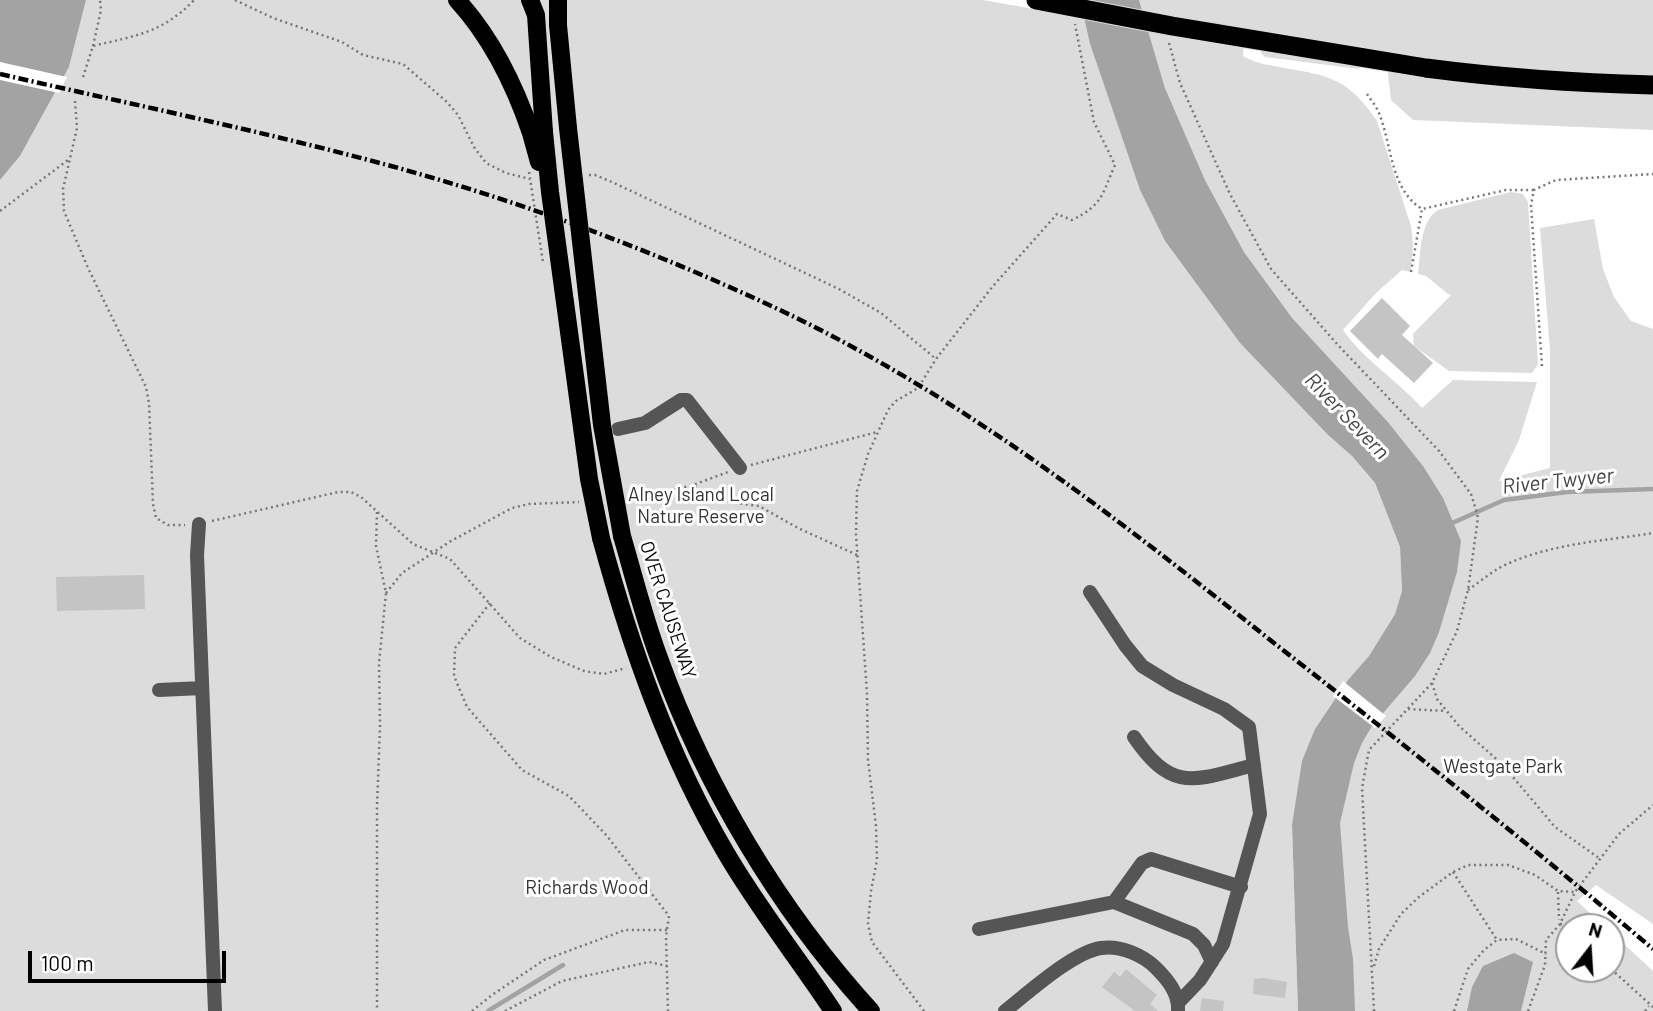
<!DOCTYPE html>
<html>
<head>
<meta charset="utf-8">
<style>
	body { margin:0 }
	#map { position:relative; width:1653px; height:1011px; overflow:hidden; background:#fff; font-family:Barlow,sans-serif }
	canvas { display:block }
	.north { position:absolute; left:1555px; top:913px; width:70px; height:70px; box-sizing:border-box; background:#fff; border:2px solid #999; border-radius:50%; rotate:17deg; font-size:19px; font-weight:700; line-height:28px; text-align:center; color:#000 }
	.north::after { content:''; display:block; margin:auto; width:24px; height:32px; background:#000; clip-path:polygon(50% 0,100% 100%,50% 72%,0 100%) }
	.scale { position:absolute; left:28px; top:951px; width:198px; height:32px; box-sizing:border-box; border:4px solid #000; border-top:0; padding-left:9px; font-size:21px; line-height:24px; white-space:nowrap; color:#000; -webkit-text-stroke:5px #fff; paint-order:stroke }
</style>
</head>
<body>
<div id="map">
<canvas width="1653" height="1011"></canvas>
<div class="north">N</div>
<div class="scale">100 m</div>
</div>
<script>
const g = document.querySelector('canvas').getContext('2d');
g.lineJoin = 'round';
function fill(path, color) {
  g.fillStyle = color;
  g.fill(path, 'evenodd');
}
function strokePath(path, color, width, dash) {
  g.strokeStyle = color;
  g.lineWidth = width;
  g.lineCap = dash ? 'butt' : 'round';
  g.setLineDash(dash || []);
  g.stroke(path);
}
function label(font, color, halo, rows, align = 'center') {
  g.font = font + ' Barlow,sans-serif';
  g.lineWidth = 6;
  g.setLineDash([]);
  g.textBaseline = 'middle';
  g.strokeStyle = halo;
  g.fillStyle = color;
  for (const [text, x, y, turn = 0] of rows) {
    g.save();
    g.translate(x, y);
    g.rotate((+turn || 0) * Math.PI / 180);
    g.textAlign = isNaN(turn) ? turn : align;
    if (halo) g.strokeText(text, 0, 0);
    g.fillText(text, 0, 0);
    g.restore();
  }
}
fill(new Path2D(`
	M86 0H983L1084 18 1090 44 1140 190 1165 241 1240 343 1328 435 1352 456 1375 483 1400 547 1402 591 1395 614 1369 656 1348 681 1315 729 1292 825 1298 1011H0V180L20 156 69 67Z
	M1139 0H1653V130L1413 120 1391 100 1387 64 1362 60 1359 69 1265 57 1261 53 1263 41 1244 39 1243 56C1256 64 1270 65 1285 68 1332 76 1349 80 1377 121L1411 226 1413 244 1411 272 1402 270 1376 293 1343 330C1364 360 1397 380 1422 408L1453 380 1537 382 1519 440 1499 481 1550 468V350L1540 228 1594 219 1603 269 1614 297 1631 321 1653 329V924L1596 885 1577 901 1605 927H1569V969H1611V932L1653 971V1011H1329L1320 803 1426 605 1423 466 1388 422 1291 318 1244 252 1205 180 1165 88Z
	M1511 192 1523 194 1528 202 1538 364 1532 373 1449 371 1414 346 1413 334 1451 295 1448 294 1426 276 1418 274C1421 254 1419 222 1438 210Z`), '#dcdcdc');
fill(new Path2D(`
	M0 0H86L69 67 20 156 0 180Z
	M1080 0H1139L1165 88 1205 180 1244 252 1292 318 1388 422 1423 466 1443 498 1461 541 1457 572 1439 632 1430 653 1415 676 1372 726 1362 743 1354 763 1340 823 1348 927 1353 959 1355 1011H1298L1292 825 1302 761 1315 729 1348 680 1369 656 1395 614 1402 591 1400 547 1375 483 1352 456 1328 435 1240 343 1165 241 1140 190 1090 44Z
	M1514 953 1533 962 1521 1011H1467L1472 987 1483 966Z`), '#a3a3a3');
fill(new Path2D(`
	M0 62 67 77 59 93 0 80Z
	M1343 681 1386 716 1375 728 1333 696Z`), '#fff');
strokePath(new Path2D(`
	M1450 524 1504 500 1567 492 1653 489
	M488 1011 563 965`), '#a3a3a3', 4.5);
fill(new Path2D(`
	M1382 298 1410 326 1402 335 1433 363 1414 383 1382 354 1378 359 1350 331Z
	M144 575 145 609 57 611 56 577Z
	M1126 969 1157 995 1150 1004 1158 1011H1135L1102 987 1114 972 1120 977Z
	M1263 978 1287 982 1285 998 1253 994 1254 979Z
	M1202 998 1224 1001 1223 1011H1200Z`), '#c4c4c4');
const major = new Path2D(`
	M457 0C491 37 515 86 531 133
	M530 0 536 15 544 132
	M558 0V25L568 128
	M622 536C634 577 644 618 659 658 705 786 779 910 871 1011
	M601 538C631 648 668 754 726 853 758 908 798 958 833 1011`);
const highway = new Path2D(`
	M1426 68C1502 78 1577 83 1653 85`);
strokePath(major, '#dbdbdb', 19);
strokePath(highway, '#dbdbdb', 21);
strokePath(new Path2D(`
	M235 0 273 18 342 42 363 55 403 64 447 102 458 115 474 147 486 163 506 173 530 179
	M1169 43 1180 83 1230 194 1271 269 1337 344 1439 451 1471 494 1476 510 1478 518 1468 590 1457 631 1432 683 1369 750 1362 788 1374 1011
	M93 46 101 10 100 0
	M83 77 93 46C134 36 163 33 194 0
	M1367 94C1371 100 1376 106 1379 113 1392 145 1390 189 1422 209L1506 190H1534
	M75 101 77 128 63 189 64 211 88 268 146 387 149 403 153 504 156 518 168 525H185
	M529 172 543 262
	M589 175H595L612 182 839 289 881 313 936 359
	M0 211 68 160
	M1411 272 1422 209
	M1542 366 1531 205 1534 190 1556 180 1653 174
	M751 465 877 432
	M695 486 721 501 759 506 798 528 857 555
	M631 501 693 485 728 472
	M377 512 376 546 386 593 379 663 380 726 377 806V1011
	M212 521 338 492H351L361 497 413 544 450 559 520 638 551 657 584 671 604 674 626 668
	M1468 590C1478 583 1489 574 1499 568 1545 544 1603 541 1653 533
	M386 593 402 573 451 541 512 508 529 504 579 502
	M490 603 455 648 454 676 467 707 522 770 569 796 607 836 669 916 666 937 668 1011
	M1432 683 1437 699 1459 726 1502 764 1555 827 1599 858
	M1408 709 1446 711
	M1453 872 1497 940
	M1558 892 1559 920
	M1560 924 1588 927
	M1374 966 1379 949 1401 914 1419 897 1453 872 1468 865H1508L1535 875 1558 891 1575 892
	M1611 969 1653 1007
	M472 1011 492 995 544 960 625 930H667
	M505 1011 562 981 649 962 667 966
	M924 1011 872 942 868 924 871 891 877 860 876 826 868 760 867 694 856 534 857 491 868 454 888 410 896 401 918 388 936 359 993 286 1057 214 1072 220C1103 205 1102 194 1115 165L1094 122 1075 24
	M1454 1011 1468 969 1484 950 1497 940 1516 939 1546 954
	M1528 1011 1545 965 1546 940 1560 924 1575 892 1619 834 1653 805
	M1645 1011 1649 1006`), '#777', 2.5, [2, 3.5]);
strokePath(new Path2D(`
	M618 429 645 423 681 400H687L740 468
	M199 524 197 555 215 1011
	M1090 592 1125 645 1142 666 1173 685 1224 709 1249 727 1260 814 1223 944 1200 980 1178 1003
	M159 690 202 688
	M1134 737C1173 794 1195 780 1254 765
	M1114 902 1142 863 1151 859 1241 887
	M979 929 1114 902 1193 934 1204 945 1212 962
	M1005 1011C1028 993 1073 952 1101 948 1120 945 1143 955 1156 968 1167 979 1179 993 1178 1010`), '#555', 14);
strokePath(major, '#000', 18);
strokePath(highway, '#000', 19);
strokePath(new Path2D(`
	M0 74C130 104 262 131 391 166 519 201 646 248 767 304 954 390 1114 516 1274 643 1402 743 1529 844 1653 949`), '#000', 4.5, [10, 3.5, 2, 3.5]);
const majorBridge = new Path2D(`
	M568 128 602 425 622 536
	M544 132 550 192 589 479 601 538
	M531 133 539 162`);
const highwayBridge = new Path2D(`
	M1036 0 1172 26 1426 68`);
strokePath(majorBridge, '#dbdbdb', 19, []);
strokePath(highwayBridge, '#dbdbdb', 21, []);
strokePath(majorBridge, '#000', 18);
strokePath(highwayBridge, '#000', 19);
label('19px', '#333', '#fff', [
	["Alney Island Local",701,495],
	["Nature Reserve",701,517],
	["Westgate Park",1503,767],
	["Richards Wood",587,888]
]);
label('19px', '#000', '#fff', [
	["OVER CAUSEWAY",668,610,72]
]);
label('italic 21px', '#444', '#fff', [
	["River Severn",1347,416,46],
	["River Twyver",1558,481,-6]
]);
</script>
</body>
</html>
